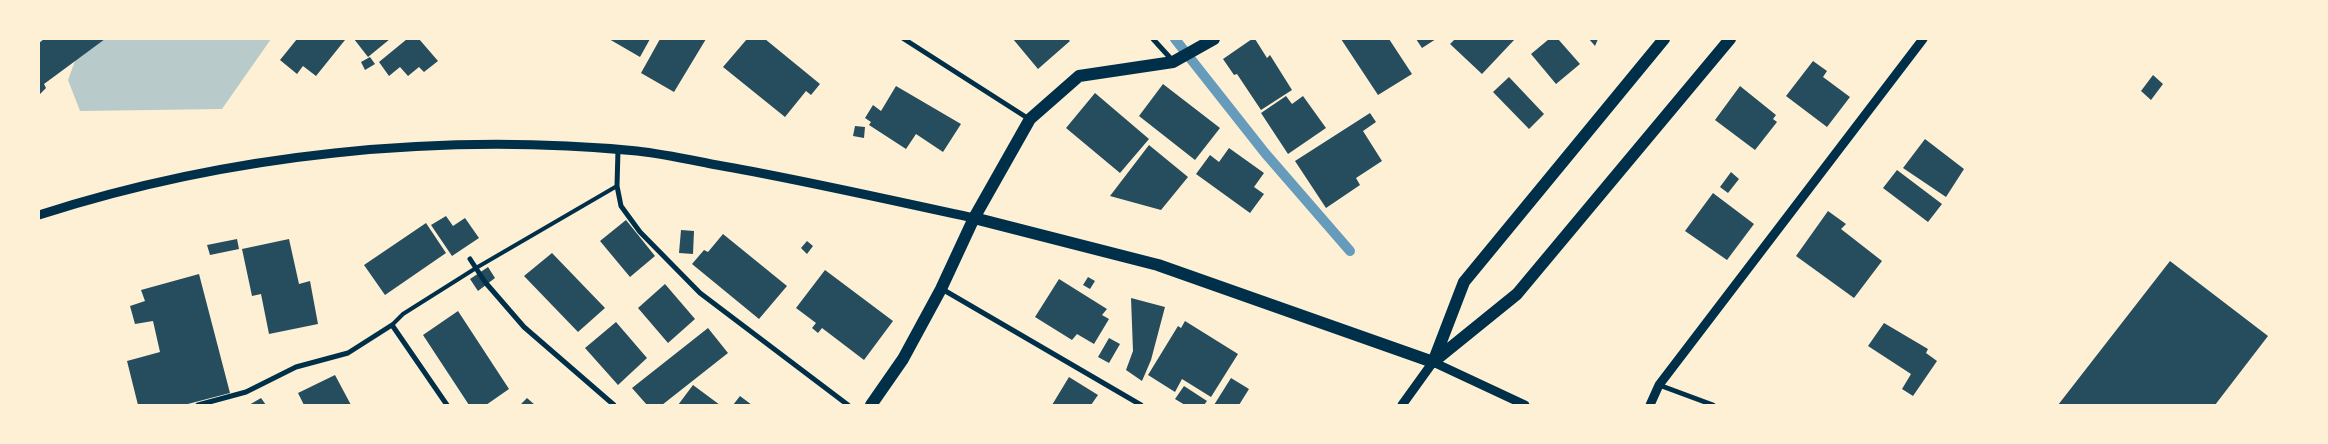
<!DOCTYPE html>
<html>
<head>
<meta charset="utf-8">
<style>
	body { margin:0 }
	#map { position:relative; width:2328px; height:444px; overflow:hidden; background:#fdf0d5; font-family:"Varela Round",sans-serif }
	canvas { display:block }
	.frame { position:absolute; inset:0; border:40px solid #fdf0d5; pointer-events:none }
</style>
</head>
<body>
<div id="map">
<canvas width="2328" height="444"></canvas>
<div class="frame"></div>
</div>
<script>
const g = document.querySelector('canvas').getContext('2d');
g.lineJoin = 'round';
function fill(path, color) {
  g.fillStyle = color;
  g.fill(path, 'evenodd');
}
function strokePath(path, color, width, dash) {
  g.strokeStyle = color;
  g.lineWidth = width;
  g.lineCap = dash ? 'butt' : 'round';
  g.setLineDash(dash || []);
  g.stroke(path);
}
fill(new Path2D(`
	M83 39H271L222 109 80 111 68 80Z`), '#b9caca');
strokePath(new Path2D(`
	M1175 39 1265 153 1350 251`), '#669bbc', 10);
fill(new Path2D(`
	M44 39H105L44 84 46 88 39 95V43Z
	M297 39H344L345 40 316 76 303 66 297 74 280 60Z
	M354 39H390L368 57Z
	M407 39H419L438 61 424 72 419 67 408 76 400 67 389 76 379 62Z
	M609 39H650L640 57Z
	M660 39H706L674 92 641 73Z
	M747 39H765L820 84 811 95 806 91 785 117 723 67Z
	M1013 39H1068L1070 41 1038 69Z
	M1252 39H1255L1267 58 1270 55 1292 90 1261 110 1237 74 1234 75 1223 59Z
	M1341 39H1389L1412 74 1378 95Z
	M1416 39H1436L1422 48Z
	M1455 39H1515L1482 74 1450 44Z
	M1549 39H1558L1580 64 1556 84 1531 54Z
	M1589 39H1598L1595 46Z
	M370 57 375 64 365 70 361 62Z
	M1813 61 1827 71 1823 77 1850 97 1827 127 1786 96Z
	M2153 75 2163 84 2151 100 2141 91Z
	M1509 77 1544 114 1529 129 1493 92Z
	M1163 84 1220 128 1195 160 1139 116Z
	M896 86 961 124 943 152 916 134 906 149 869 125 871 122 865 118 873 105 881 111Z
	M1740 86 1776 115 1773 119 1777 122 1755 150 1715 120Z
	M1095 93 1149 139 1120 173 1066 128Z
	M1286 96 1292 104 1303 96 1326 128 1288 154 1261 113Z
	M1370 113 1376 122 1363 131 1382 161 1356 178 1360 185 1326 208 1295 161Z
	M855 126 865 127 864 138 853 136Z
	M1925 139 1964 169 1946 197 1903 168Z
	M1149 145 1188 177 1161 210 1110 196Z
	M1229 148 1264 173 1254 187 1264 194 1250 213 1196 174 1210 155 1219 162Z
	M1897 170 1942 204 1928 222 1883 188Z
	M1731 172 1739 179 1728 193 1720 187Z
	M1713 193 1754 224 1727 260 1685 231Z
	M1828 211 1846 224 1841 229 1882 261 1854 298 1796 256Z
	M446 216 453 226 465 218 479 238 452 256 431 225Z
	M626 220 655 256 630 277 600 241Z
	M426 223 446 253 385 295 364 265Z
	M681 230 694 231 693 254 679 253Z
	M723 234 787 286 759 319 692 264 704 250 708 252Z
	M237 239 239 249 210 255 207 245Z
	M289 239 299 284 310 281 318 324 269 334 261 294 252 296 242 249Z
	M807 241 813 246 807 254 801 248Z
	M552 253 605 308 578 332 524 276Z
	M2170 261 2268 336 2215 405H2058Z
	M488 267 495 278 478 291 470 279Z
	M825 270 893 321 864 360 822 328 818 333 812 328 816 323 796 308Z
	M199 274 230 393 184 405H138L127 361 160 352 153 321 135 324 130 306 145 301 141 290Z
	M1088 277 1095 281 1090 289 1083 285Z
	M1059 279 1107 309 1102 315 1109 319 1094 344 1077 334 1072 340 1035 317Z
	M665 284 695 319 668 343 638 308Z
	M1131 298 1165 307 1151 360 1142 381 1126 370 1133 351Z
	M458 311 509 389 486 405H469L423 335Z
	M1185 321 1238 354 1211 397 1182 379 1175 392 1148 375 1178 326 1181 328Z
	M616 322 647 358 618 385 585 348Z
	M1884 323 1928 349 1926 353 1937 361 1913 396 1902 389 1911 374 1868 346Z
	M708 328 728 353 662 405H647L632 388Z
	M1109 338 1120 344 1109 363 1098 357Z
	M335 375 351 405H304L298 393Z
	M1069 377 1098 395 1091 405H1052Z
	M1231 378 1249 389 1239 405H1214Z
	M693 385 720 405H678Z
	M1184 386 1207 401 1204 405H1185L1175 399Z
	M740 396 752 405H733Z
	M261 398 266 405H249Z
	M527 398 535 405H520Z`), '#264d5e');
strokePath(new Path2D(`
	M392 325 403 314 476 268 617 186`), '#003049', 4);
strokePath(new Path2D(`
	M904 39 1029 119
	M1153 39 1173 61
	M618 150 617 186 621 206 640 232 700 293 848 405
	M470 259 485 282 524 327 614 405
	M942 289 1141 405
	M1659 385 1713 405
	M198 405 246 392 296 367 348 353 392 325 447 405`), '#003049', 5);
strokePath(new Path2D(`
	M39 215C228 154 439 132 637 151 664 154 691 160 717 165 803 180 889 200 974 218
	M1402 405 1433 362 1525 405
	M1650 405 1659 385 1923 39`), '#003049', 9);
strokePath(new Path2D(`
	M974 218 1158 265 1433 362
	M1434 360 1464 282 1664 39
	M1433 362 1517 294 1730 39
	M871 405 903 359 941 289 974 218 1030 119 1079 76 1173 62 1214 39`), '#003049', 12);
</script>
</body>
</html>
